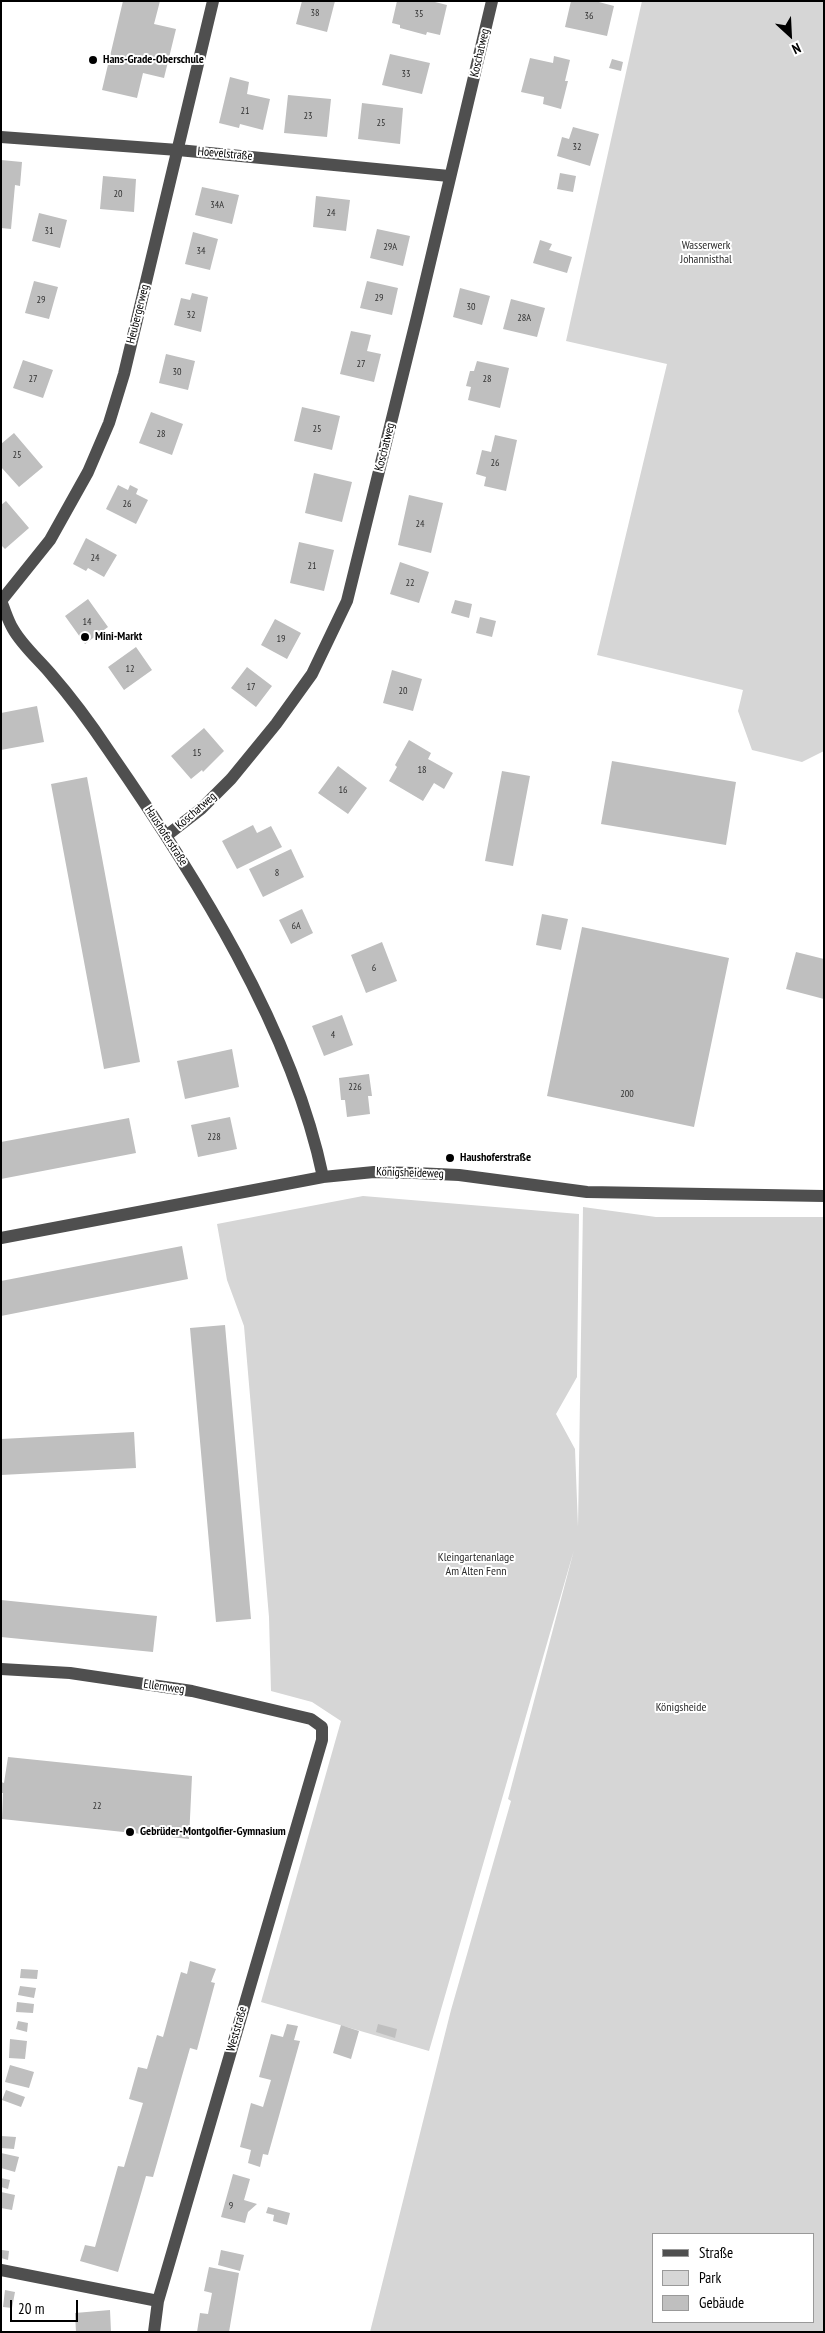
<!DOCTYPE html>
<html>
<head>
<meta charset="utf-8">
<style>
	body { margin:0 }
	#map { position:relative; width:825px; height:2333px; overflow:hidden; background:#fff; font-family:"PT Sans Narrow",sans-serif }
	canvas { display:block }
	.frame { position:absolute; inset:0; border:2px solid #000; pointer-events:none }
	.legend { position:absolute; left:652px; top:2233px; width:162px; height:90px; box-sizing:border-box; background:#fff; border:1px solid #999; margin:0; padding:6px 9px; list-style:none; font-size:15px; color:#000 }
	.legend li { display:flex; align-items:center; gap:10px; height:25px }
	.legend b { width:25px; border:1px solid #999 }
	.north { position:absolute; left:765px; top:10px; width:50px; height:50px; -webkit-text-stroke:4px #fff; paint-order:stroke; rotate:155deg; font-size:14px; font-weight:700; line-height:20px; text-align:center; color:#000 }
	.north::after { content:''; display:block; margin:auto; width:18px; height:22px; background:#000; clip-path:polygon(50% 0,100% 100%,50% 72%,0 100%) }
	.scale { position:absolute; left:10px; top:2300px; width:68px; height:22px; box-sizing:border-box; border:2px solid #000; border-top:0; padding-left:6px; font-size:15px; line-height:18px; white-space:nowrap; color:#000; -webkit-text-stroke:4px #fff; paint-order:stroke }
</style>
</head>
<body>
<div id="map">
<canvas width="825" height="2333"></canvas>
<div class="frame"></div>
<ul class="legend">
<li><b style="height:6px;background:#4f4f4f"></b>Straße</li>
<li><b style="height:14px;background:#d6d6d6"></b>Park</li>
<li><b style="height:14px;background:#bfbfbf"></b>Gebäude</li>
</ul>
<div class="north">N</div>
<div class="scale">20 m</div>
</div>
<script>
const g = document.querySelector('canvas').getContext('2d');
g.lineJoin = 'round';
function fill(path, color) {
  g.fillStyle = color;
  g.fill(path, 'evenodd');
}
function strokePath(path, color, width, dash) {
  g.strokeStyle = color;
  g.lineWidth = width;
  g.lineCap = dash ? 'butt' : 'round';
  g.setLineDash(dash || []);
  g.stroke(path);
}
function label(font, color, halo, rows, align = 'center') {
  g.font = font + ' "PT Sans Narrow",sans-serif';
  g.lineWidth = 4;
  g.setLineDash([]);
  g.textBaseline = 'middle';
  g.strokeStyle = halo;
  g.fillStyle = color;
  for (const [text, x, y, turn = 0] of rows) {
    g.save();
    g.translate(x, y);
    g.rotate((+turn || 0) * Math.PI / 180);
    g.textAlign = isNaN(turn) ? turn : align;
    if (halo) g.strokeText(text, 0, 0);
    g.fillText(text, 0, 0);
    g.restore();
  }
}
fill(new Path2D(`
	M642 1H824V751L802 762 752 750 738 711 743 690 597 655 667 364 566 341Z
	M363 1196 579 1214 577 1377 556 1414 575 1449 578 1527 583 1207 656 1217H824V2332H370L451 2010 511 1801 508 1799 574 1550 429 2051 261 2002 341 1721 312 1702 271 1691 269 1617 244 1326 227 1280 217 1224ZM654 2234H814V2322H654Z`), '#d6d6d6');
fill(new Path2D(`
	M123 1H160L154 24 176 29 164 78 143 73 137 98 102 90Z
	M302 1H335L327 32 296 24Z
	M397 1H431L447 5 440 35 427 32 426 35 400 28V25L392 23Z
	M571 1H595L614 6 607 36 565 27Z
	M390 54 430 63 422 94 382 85Z
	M554 56 570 60 565 81H568L561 109 543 104 544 97 521 92 530 58 553 63Z
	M612 59 623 62 621 71 609 68Z
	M230 77 249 82 247 94 270 99 263 130 240 124 239 128 219 123Z
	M288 95 331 99 327 137 284 133Z
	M362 103 403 108 400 144 358 139Z
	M573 127 599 134 590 166 557 156 562 137 569 139Z
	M1 160 22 162 20 186 15 185 11 229 1 228Z
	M560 173 576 176 573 192 557 189Z
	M103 176 136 179 134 212 100 209Z
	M202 187 239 195 232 224 195 215Z
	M316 196 350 200 346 231 313 227Z
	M39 213 67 220 60 248 32 241Z
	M377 229 410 236 403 266 370 258Z
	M193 232 218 239 210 270 185 264Z
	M540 240 552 244 549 250 572 257 567 273 533 263Z
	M34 281 58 287 49 319 25 313Z
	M367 281 398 288 392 315 360 308Z
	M460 288 490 296 482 325 453 317Z
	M192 293 208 297 201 332 174 325 181 298 190 300Z
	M511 299 545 308 537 337 503 329Z
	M351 331 371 335 367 351 381 354 374 382 340 374Z
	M166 354 195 361 188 390 159 383Z
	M23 360 53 370 43 398 13 388Z
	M477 361 509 368 500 408 468 400 471 387 466 386 470 371H474Z
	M302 407 340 416 332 450 294 441Z
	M151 412 183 424 172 455 139 443Z
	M14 433 43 467 19 487 1 467V444Z
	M495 435 517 440 506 491 484 486 486 477 476 474 482 450 491 452Z
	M314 473 352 482 342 522 305 513Z
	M118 485 128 490 130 485 138 489 136 494 148 500 136 524 106 509Z
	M409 495 443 503 431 553 398 545Z
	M6 501 29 528 5 549 1 545V505Z
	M86 538 117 555 104 577 88 568 86 571 73 564Z
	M299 542 334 550 324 591 290 583Z
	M400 562 429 572 419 603 390 594Z
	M88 599 108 627 85 644 65 616Z
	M455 600 472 604 469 618 451 613Z
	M480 617 496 621 492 637 476 633Z
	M275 619 301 633 287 659 261 645Z
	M136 647 152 670 124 690 108 667Z
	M247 667 272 686 256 707 231 688Z
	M392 670 422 679 413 711 383 703Z
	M37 706 44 742 1 750V713Z
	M204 728 224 751 203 772 202 770 191 779 171 756Z
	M409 740 431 753 428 759 453 773 444 789 434 783 423 801 389 781 397 767 395 765Z
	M612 761 736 782 726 845 601 824Z
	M338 766 367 788 348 814 318 793Z
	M502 771 530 776 513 866 485 861Z
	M87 777 140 1062 104 1069 51 784Z
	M253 825 257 833 271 826 282 847 237 869 222 841Z
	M291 849 304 877 263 897 249 869Z
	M302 909 313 933 291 944 279 920Z
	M542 914 568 919 561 950 536 945Z
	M582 927 729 958 694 1127 547 1096Z
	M382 942 397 981 366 993 351 955Z
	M796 952 824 959V999L786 989Z
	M342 1015 353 1045 324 1056 312 1026Z
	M232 1049 239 1087 185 1099 177 1061Z
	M369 1074 372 1096H368L370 1114 347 1117 345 1100H341L339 1078Z
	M230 1117 237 1149 198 1157 191 1125Z
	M129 1118 136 1153 1 1179V1142Z
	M182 1246 188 1279 1 1316V1281Z
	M225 1325 251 1619 216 1622 190 1328Z
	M134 1432 136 1468 1 1475V1439Z
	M1 1600 157 1616 153 1652 1 1637Z
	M8 1757 192 1776 189 1839 2 1819 3 1793H1V1782L4 1783Z
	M190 1961 216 1969 211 1982 215 1983 197 2050 190 2048 153 2177 146 2176 142 2190 118 2272 80 2261 85 2245 95 2247 118 2166 124 2167 143 2103 129 2099 138 2067 147 2069 157 2035 163 2037 181 1972 187 1974Z
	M21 1969 38 1970 37 1979 20 1978Z
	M20 1986 36 1988 34 1998 18 1995Z
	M17 2002 34 2004 33 2013 16 2012Z
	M18 2021 28 2023 27 2032 16 2029Z
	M287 2024 298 2026 294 2040 300 2041 268 2155 263 2154 260 2167 248 2163 251 2150 240 2147 251 2103 263 2107 271 2080 259 2077 271 2034 283 2037Z
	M378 2024 397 2029 395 2038 376 2032Z
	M341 2025 359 2031 351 2059 333 2053Z
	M10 2039 27 2041 25 2059 9 2058Z
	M10 2065 34 2072 29 2088 5 2082Z
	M6 2090 25 2097 21 2107 2 2100Z
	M1 2136 16 2137 14 2149 1 2148Z
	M1 2153 19 2157 15 2172 1 2168Z
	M233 2174 250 2179 244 2200 257 2204 248 2212 245 2223 221 2217Z
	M1 2178 10 2180 8 2189 1 2187Z
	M1 2192 15 2195 12 2210 1 2208Z
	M268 2207 290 2213 287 2225 273 2221 274 2215 266 2213Z
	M2 2250 9 2251 8 2260 1 2258Z
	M221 2250 244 2255 240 2271 218 2265Z
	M209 2267 239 2273 229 2332H197L200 2313 208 2314 212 2293 204 2291Z
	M5 2290 15 2292 12 2308 3 2307Z
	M110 2310 111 2332H76L75 2313Z`), '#bfbfbf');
strokePath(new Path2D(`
	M1 137 178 150 449 176
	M1 601C5 610 8 621 13 629 22 645 38 659 50 673 71 697 91 724 109 751 195 875 292 1028 323 1177
	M1 601 50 540 88 472 109 423 124 374 213 1
	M166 836 201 809 231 779 276 724 312 674 347 601 417 317 492 1
	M1 1238 323 1177 374 1172 415 1173 459 1175 587 1192 824 1196
	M1 1669 70 1673 192 1691 311 1719 322 1727V1740L158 2301 154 2332
	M1 2270 158 2301`), '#4f4f4f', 12);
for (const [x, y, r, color] of [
	[93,60,5,"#000"],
	[85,637,5,"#000"],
	[450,1158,5,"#000"],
	[130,1832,5,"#000"]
]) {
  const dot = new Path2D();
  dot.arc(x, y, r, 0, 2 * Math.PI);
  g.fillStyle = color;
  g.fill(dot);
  strokePath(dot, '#fff', 2);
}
label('10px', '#303030', null, [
	["38",315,13],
	["35",419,14],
	["36",589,16],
	["33",406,74],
	["21",245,111],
	["23",308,116],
	["25",381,123],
	["32",577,147],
	["20",118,194],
	["34A",217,205],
	["24",331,213],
	["31",49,231],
	["29A",390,247],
	["34",201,251],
	["29",379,298],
	["29",41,300],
	["30",471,307],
	["32",191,315],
	["28A",524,318],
	["27",361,364],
	["30",177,372],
	["27",33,379],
	["28",487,379],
	["25",317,429],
	["28",161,434],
	["25",17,455],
	["26",495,463],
	["26",127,504],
	["24",420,524],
	["24",95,558],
	["21",312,566],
	["22",410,583],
	["14",87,622],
	["19",281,639],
	["12",130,669],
	["17",251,687],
	["20",403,691],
	["15",197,753],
	["18",422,770],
	["16",343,790],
	["8",277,873],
	["6A",296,926],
	["6",374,968],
	["4",333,1035],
	["226",355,1087],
	["200",627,1094],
	["228",214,1137],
	["22",97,1806],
	["9",231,2206]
]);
label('12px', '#000', '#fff', [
	["Koschatweg",480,53,-77],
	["Hoevelstraße",225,154,5],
	["Heubergerweg",138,314,-76],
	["Koschatweg",385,447,-76],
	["Koschatweg",196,811,-41],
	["Haushoferstraße",166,836,57],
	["Königsheideweg",410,1173,2],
	["Ellernweg",164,1687,8],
	["Weststraße",237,2029,-74]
]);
label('bold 12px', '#000', '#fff', [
	["Hans-Grade-Oberschule",103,60],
	["Mini-Markt",95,637],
	["Haushoferstraße",460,1158],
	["Gebrüder-Montgolfier-Gymnasium",140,1832]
], 'left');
label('12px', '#2d2d2d', '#fff', [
	["Wasserwerk",706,246],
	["Johannisthal",706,260],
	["Kleingartenanlage",476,1558],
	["Am Alten Fenn",476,1572],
	["Königsheide",681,1708]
]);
</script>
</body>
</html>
